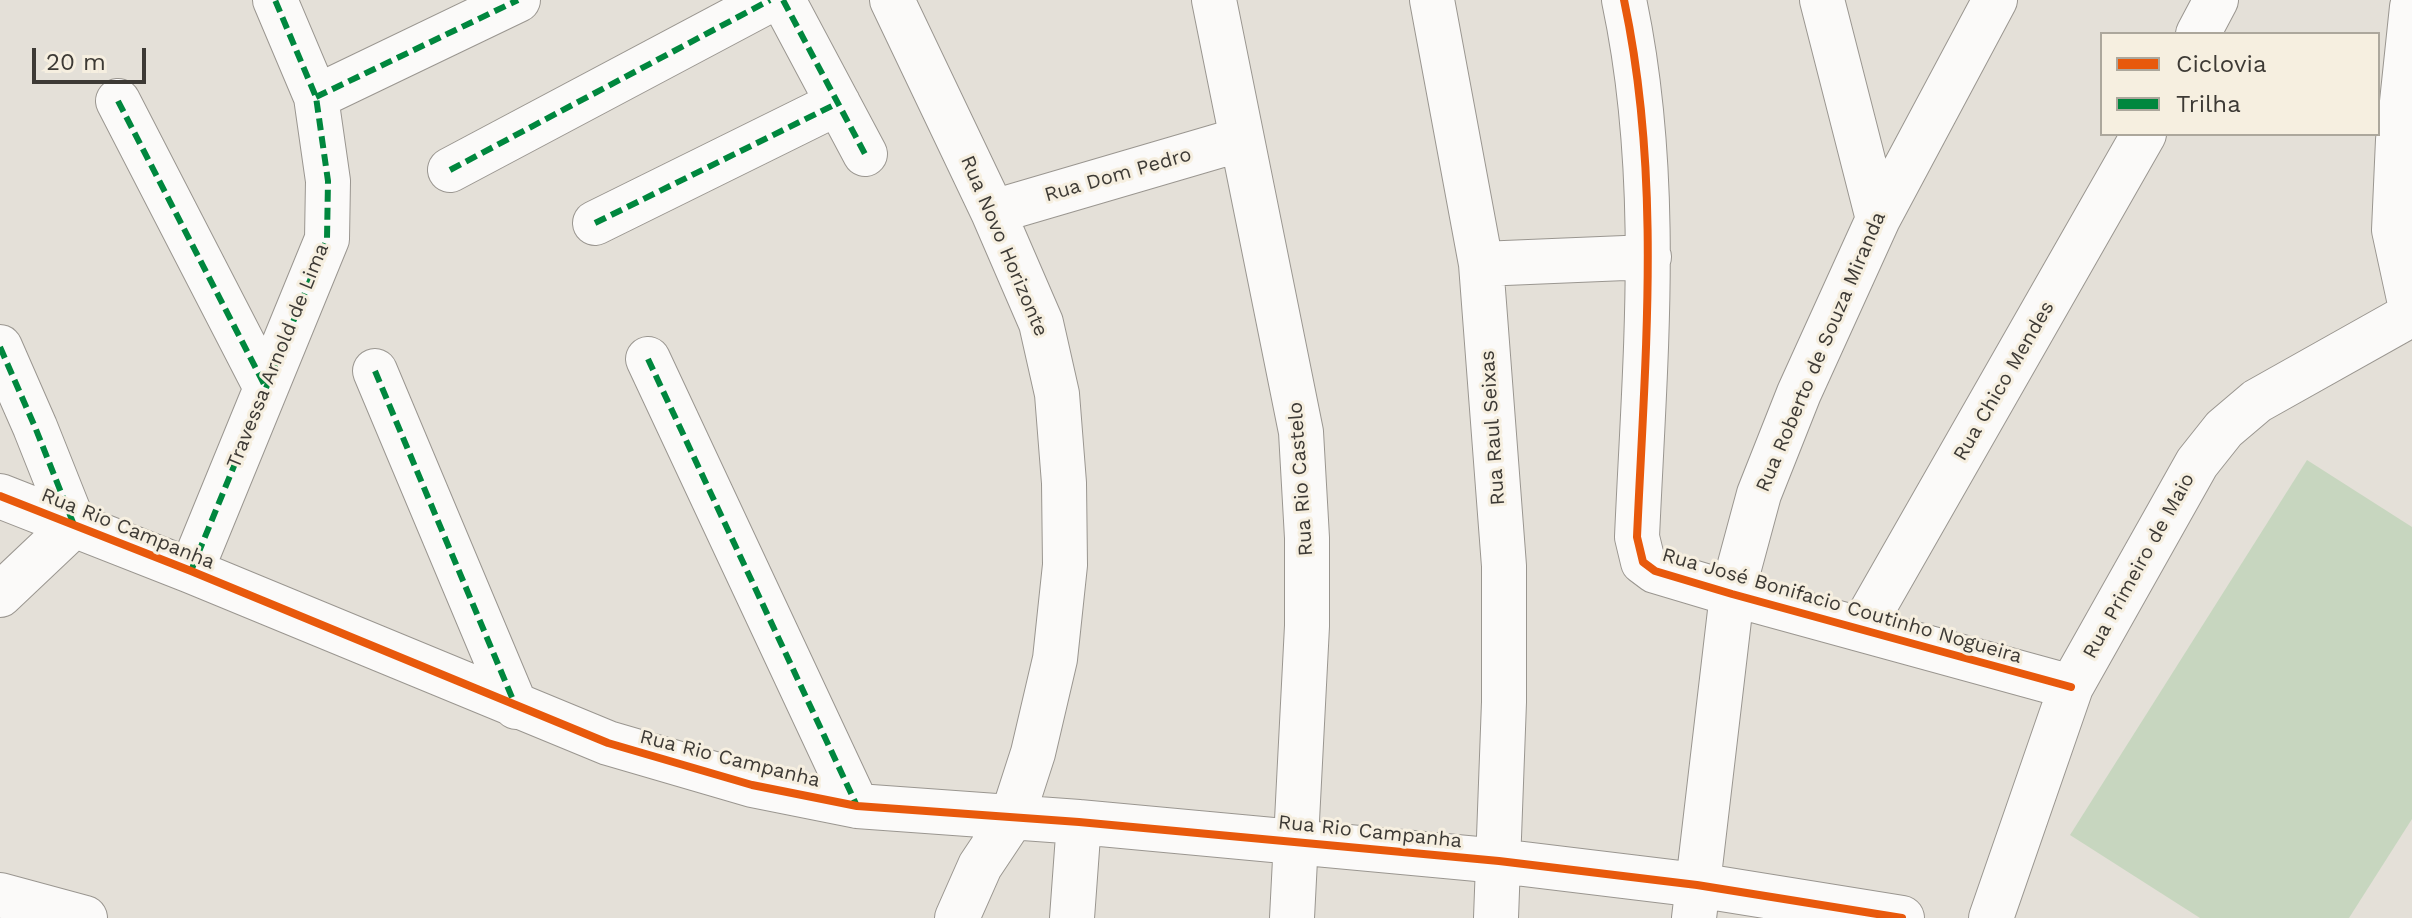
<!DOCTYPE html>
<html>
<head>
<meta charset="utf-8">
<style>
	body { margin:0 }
	#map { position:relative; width:2412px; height:918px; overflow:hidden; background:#e4e0d8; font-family:"Work Sans",sans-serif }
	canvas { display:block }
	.legend { position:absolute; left:2100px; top:32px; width:280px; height:104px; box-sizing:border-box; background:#f6efe0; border:2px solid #aca79c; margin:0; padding:10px 14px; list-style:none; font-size:24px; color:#3d3a35 }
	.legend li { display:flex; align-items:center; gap:16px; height:40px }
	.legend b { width:40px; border:2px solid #aca79c }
	.scale { position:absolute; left:32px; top:48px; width:114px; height:36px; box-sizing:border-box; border:4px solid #3d3a35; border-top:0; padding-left:10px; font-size:24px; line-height:28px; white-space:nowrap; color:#3d3a35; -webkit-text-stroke:6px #f6efe0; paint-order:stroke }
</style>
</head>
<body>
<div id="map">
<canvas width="2412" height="918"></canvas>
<ul class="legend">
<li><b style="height:10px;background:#e8590c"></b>Ciclovia</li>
<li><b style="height:10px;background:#00873e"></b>Trilha</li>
</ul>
<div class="scale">20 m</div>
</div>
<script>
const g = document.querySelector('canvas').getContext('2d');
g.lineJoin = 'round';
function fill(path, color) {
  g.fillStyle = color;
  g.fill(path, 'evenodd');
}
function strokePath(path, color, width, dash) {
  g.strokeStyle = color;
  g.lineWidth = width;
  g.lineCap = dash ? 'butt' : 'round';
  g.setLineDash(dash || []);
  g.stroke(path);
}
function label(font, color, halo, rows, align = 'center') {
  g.font = font + ' "Work Sans",sans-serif';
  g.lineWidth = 6;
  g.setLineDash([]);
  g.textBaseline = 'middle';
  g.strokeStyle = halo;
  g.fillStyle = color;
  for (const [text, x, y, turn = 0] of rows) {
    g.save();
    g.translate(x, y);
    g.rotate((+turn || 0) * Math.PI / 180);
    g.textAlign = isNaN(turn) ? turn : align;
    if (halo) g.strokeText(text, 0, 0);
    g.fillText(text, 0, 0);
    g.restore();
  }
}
fill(new Path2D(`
	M2307 460 2412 527V819L2349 918H2200L2070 835Z`), '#c7d6bf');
const minor = new Path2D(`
	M783 0 865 154
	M892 0 993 212 1041 323 1057 394 1064 483 1065 565 1055 659 1033 753 1012 818 980 866 957 918
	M1214 0 1301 432 1307 538V626L1292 918
	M1432 0 1481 264 1504 566V702L1496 918
	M1624 0C1662 179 1645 356 1637 537L1643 562 1655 571 1732 594 2071 687
	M1822 0 1878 219
	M2412 7 2398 140 2394 230 2412 313
	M2198 34 2216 0
	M316 97 518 0
	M118 101 266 388
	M450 170 770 0
	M993 212 1242 139
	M595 223 838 103
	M1481 264 1649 257
	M0 347 35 427 74 525 0 595
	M648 359 857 806
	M375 371 516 707
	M0 496 191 571 608 743 752 785 857 806 1079 822 1499 861 1697 885 1902 918
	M191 571 327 239 328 181 316 97 275 0
	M1862 628 2144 134
	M0 895 85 918
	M1072 918 1079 822
	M1694 918 1732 594 1759 494 1799 393 1878 219 1995 0
	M1991 918 2071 687 2197 463 2224 429 2257 401 2412 314`);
strokePath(minor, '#9a9690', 46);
strokePath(minor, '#fbfaf9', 44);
strokePath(new Path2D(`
	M783 0 865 154
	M316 97 518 0
	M118 101 266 388
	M450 170 770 0
	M595 223 838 103
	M0 347 35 427 74 525
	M648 359 857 806
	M375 371 516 707
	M191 571 327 239 328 181 316 97 275 0`), '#00873e', 6, [12, 6]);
strokePath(new Path2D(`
	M1624 0C1662 179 1645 356 1637 537L1643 562 1655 571 1732 594 2071 687
	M0 496 191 571 608 743 752 785 857 806 1079 822 1499 861 1697 885 1902 918`), '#e8590c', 8);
label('20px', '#3d3a35', '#f6efe0', [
	["Rua Dom Pedro",1118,175,-16],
	["Rua Novo Horizonte",1004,246,67],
	["Rua Roberto de Souza Miranda",1821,352,-67],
	["Travessa Arnold de Lima",278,356,-68],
	["Rua Chico Mendes",2004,381,-60],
	["Rua Raul Seixas",1493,428,-94],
	["Rua Rio Castelo",1301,479,-94],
	["Rua Rio Campanha",128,529,22],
	["Rua Primeiro de Maio",2139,566,-61],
	["Rua José Bonifacio Coutinho Nogueira",1842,606,16],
	["Rua Rio Campanha",730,759,14],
	["Rua Rio Campanha",1370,832,6]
]);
</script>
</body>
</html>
